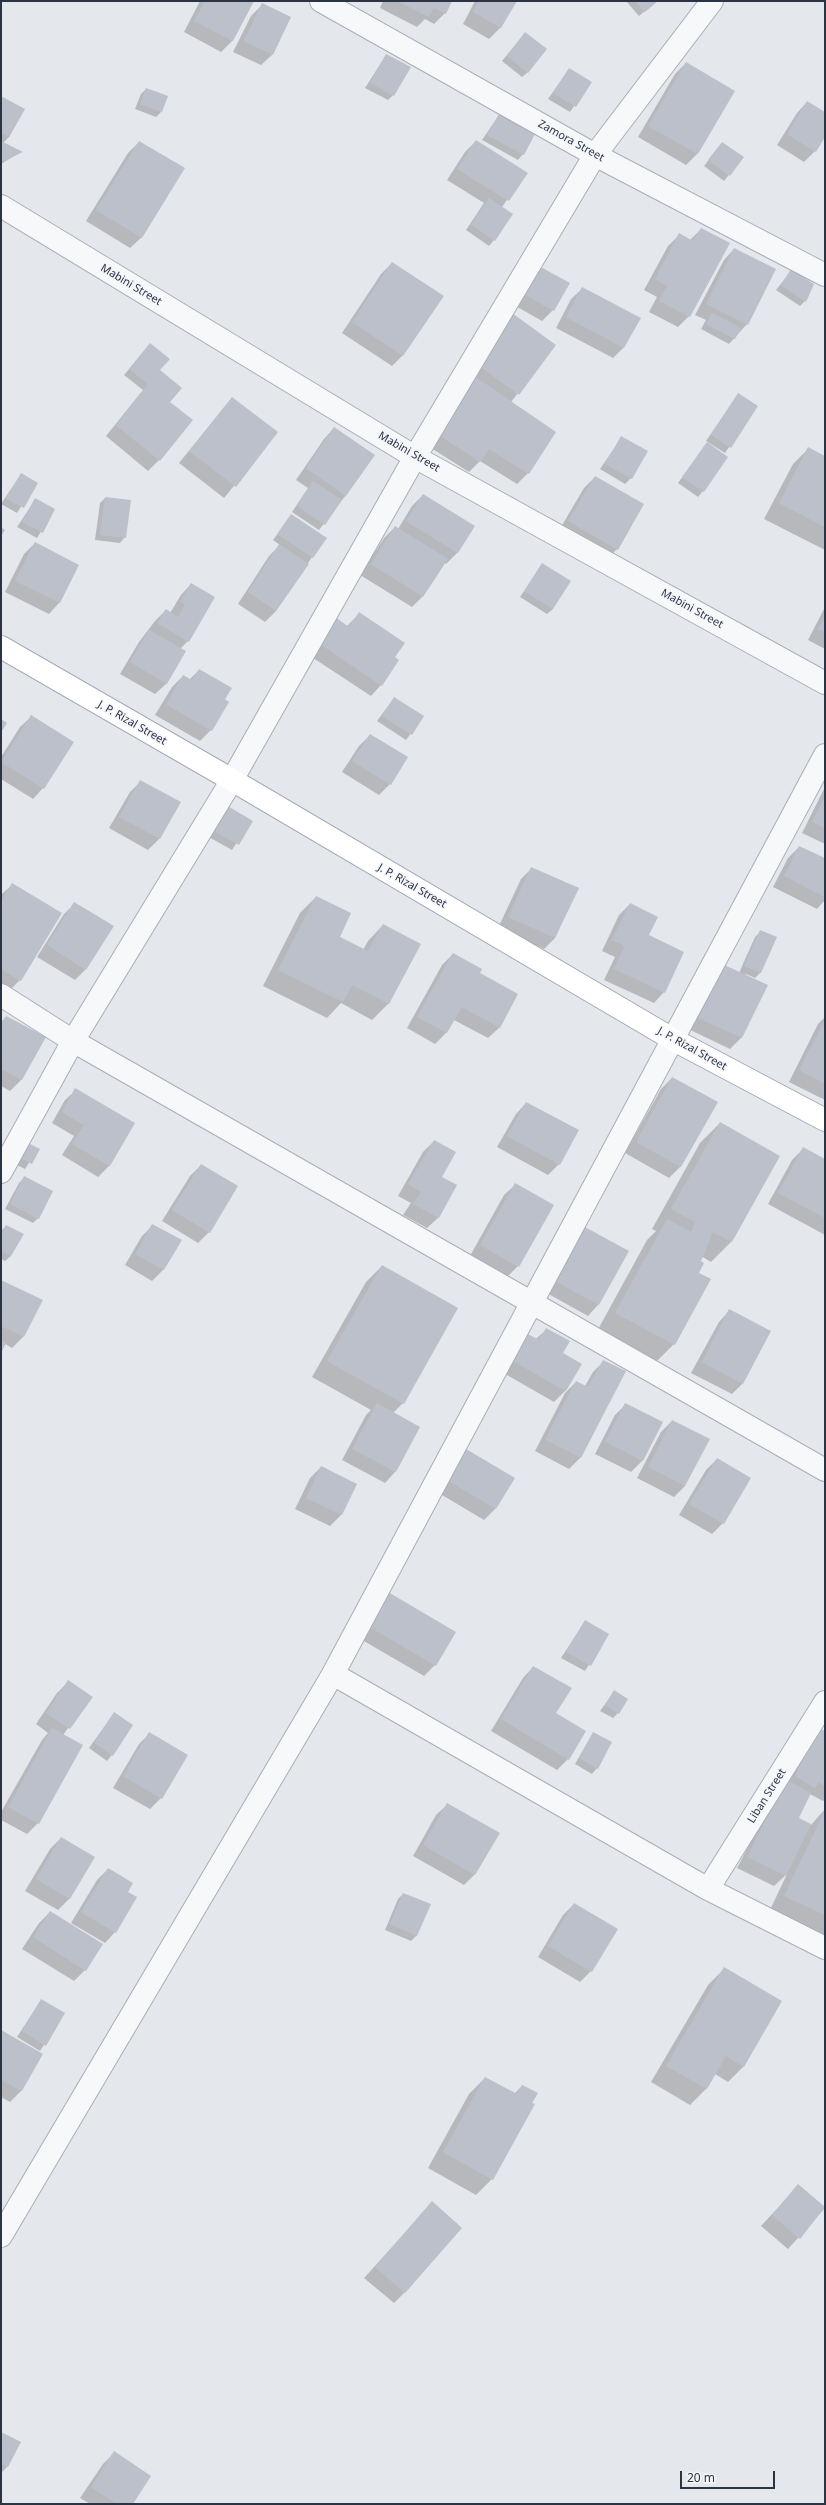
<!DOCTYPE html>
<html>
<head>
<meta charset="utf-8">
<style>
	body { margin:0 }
	#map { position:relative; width:826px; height:2505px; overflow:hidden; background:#e4e7ec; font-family:"Noto Sans",sans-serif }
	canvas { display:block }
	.frame { position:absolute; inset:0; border:2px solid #2b3445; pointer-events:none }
	.scale { position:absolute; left:680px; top:2471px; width:95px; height:18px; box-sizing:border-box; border:2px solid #2b3445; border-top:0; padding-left:5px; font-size:12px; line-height:14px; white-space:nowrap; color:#2b3445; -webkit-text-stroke:3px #f4f6f9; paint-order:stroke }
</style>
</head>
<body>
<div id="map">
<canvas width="826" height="2505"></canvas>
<div class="frame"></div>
<div class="scale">20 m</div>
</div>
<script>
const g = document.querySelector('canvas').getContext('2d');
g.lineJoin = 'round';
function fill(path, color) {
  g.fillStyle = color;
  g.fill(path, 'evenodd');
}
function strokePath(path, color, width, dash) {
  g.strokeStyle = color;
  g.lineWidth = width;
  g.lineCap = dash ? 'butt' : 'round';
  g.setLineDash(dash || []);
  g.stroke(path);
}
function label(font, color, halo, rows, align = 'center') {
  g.font = font + ' "Noto Sans",sans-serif';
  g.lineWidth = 3.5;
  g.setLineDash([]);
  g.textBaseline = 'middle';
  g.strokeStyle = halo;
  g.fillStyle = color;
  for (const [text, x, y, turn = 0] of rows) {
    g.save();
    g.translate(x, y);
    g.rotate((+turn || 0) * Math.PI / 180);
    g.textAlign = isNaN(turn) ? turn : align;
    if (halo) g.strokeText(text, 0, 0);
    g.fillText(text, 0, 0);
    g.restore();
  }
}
fill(new Path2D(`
	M200 1H253L232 41 221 52 184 32Z
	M383 1H451L445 13 434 24 425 19 417 27 380 8Z
	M475 1H516L500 28 489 39 463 24Z
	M626 1H657L639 16Z
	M262 5 272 55 261 65 233 52 251 16Z
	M525 33 528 72 522 77 502 61Z
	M386 55 393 95 388 100 365 88Z
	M686 63 734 91 697 154 686 165 638 137 675 74Z
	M569 69 590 82 570 112 548 99Z
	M146 89 161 112 156 117 135 109 141 94Z
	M1 98 24 110 9 137 3 143 21 152 1 164Z
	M807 102 825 113V136L815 151 804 162 777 145 797 113Z
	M499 115 523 154 518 160 482 140Z
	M476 141 526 173 502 207 494 240 489 246 466 230 484 203 447 180 465 152Z
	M139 142 183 168 141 238 130 248 86 221 128 153Z
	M722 143 742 158 724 181 704 166Z
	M701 229 689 316 678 327 649 312 657 297 644 290 668 246 679 235 690 240Z
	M734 249 747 324 729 344 701 329 706 320 695 315 724 260Z
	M392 263 403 355 392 366 342 333 381 274Z
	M791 271 805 301 800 306 776 290Z
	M526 277 553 310 542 321 512 304Z
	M582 289 624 347 613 358 556 328 571 299Z
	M501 325 555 346 511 402 555 432 528 473 517 484 480 461 469 472 423 443Z
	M150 344 169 402 159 460 148 471 106 436 143 390 124 375Z
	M738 394 757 406 725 453 706 441Z
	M232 398 277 433 224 498 179 463Z
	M334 428 346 495 319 530 292 512 308 488 296 480 324 439Z
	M622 437 631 478 625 484 600 469Z
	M707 444 703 491 698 497 678 483Z
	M809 448 825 457V550L764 519 793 464Z
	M21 474 36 483 17 513 1 504Z
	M595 477 617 549 606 560 558 532 584 488Z
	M423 495 473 526 457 553 446 564 444 562 423 596 412 607 360 575 384 538 395 527 398 529 412 506Z
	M105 498 125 537 120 543 95 540 100 503Z
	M35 500 54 510 37 538 17 527Z
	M291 516 312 557 276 611 265 622 238 604 269 556 280 545 273 540Z
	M35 543 78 565 59 603 49 614 5 592 24 554Z
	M542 565 553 609 547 614 520 597Z
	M191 584 188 641 180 649 166 684 155 694 120 674 139 642 155 621 166 610 170 613 181 595Z
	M825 607V649L808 640Z
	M359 614 394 657 381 685 371 696 304 652 347 626Z
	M199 670 223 699 211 730 200 741 155 715 172 687 183 676 189 680Z
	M394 698 423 717 406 740 377 721Z
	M31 717 43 788 33 799 1 779V757L20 727Z
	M370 735 390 784 379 795 342 772 359 746Z
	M141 781 179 803 159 839 148 850 109 828 130 792Z
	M825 787V844L802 833Z
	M220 812 251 821 232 850 207 836Z
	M799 847 825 859V900L817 909 773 887 788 858Z
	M532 868 577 888 555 938 544 949 498 928 521 879Z
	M13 884 20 980 4 996 1 994V895Z
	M316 897 339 937 363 950 368 941 383 925 420 945 388 1004 372 1020 341 1003 327 1018 263 986 300 913Z
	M75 903 86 969 75 980 37 957 64 914Z
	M630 904 647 935 664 992 654 1003 604 980 615 957 602 951 619 915Z
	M761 931 775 937 760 973 755 978 746 974 745 976 766 986 741 1038 730 1049 684 1027 739 973 755 937Z
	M453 954 479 974 499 1028 488 1038 454 1020 446 1033 435 1044 407 1028 442 965Z
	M6 1017 44 1038 21 1080 10 1091 1 1086V1022Z
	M825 1017V1100L789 1082 818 1024Z
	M672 1078 716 1102 680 1167 669 1178 625 1153 661 1089Z
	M76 1090 134 1124 109 1166 98 1177 62 1155 74 1136 52 1123 65 1100Z
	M526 1103 559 1164 548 1175 497 1147 516 1114Z
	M720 1123 779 1156 731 1242 711 1262 701 1256 674 1344 654 1364 596 1333 647 1240 656 1231 652 1229 700 1143Z
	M434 1141 441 1177 456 1186 438 1218 427 1228 403 1215 411 1203 398 1196 423 1152Z
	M20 1149H38L25 1169 13 1163Z
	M803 1149 825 1161V1235L768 1204 792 1160Z
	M201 1165 209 1232 198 1243 162 1221 190 1176Z
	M24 1178 38 1218 33 1223 5 1209 19 1183Z
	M515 1185 518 1266 507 1277 470 1256 504 1195Z
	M153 1225 180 1241 163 1270 152 1281 125 1265 142 1236Z
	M6 1226 11 1256 5 1261 1 1259V1231Z
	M572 1238 598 1305 588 1316 543 1291Z
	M382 1266 403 1403 393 1413 419 1427 395 1472 385 1483 342 1460 366 1415 371 1410 312 1377 366 1282Z
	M1 1281 41 1301 23 1337 12 1348 5 1344 1 1351Z
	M729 1311 743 1383 732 1394 691 1373 719 1322Z
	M547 1329 562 1354 580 1364 565 1391 554 1402 500 1371Z
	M604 1361 625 1372 580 1458 569 1469 535 1451 565 1393 576 1382 585 1386 593 1372Z
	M626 1404 662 1423 642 1461 631 1472 595 1454 615 1415Z
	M672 1421 685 1486 674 1497 637 1478 661 1432Z
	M717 1459 723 1523 712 1534 679 1515 706 1470Z
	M456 1461 514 1478 495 1509 484 1520 437 1492Z
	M321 1467 356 1484 341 1515 330 1526 295 1509 310 1478Z
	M388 1593 435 1665 424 1676 357 1637Z
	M585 1621 608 1634 585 1671 561 1658Z
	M533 1667 555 1713 568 1759 557 1770 491 1731 523 1678Z
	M68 1682 91 1697 63 1735 38 1823 27 1834 1 1820V1812L42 1740 48 1733 36 1724 57 1693Z
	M614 1692 618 1713 613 1718 600 1711Z
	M114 1713 112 1755 107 1761 89 1748Z
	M825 1732V1799L823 1801 810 1794 797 1818 811 1825 825 1809V1939L769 1912 787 1874 774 1886 737 1868 784 1779Z
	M150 1733 187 1755 161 1798 150 1809 113 1788 139 1744Z
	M593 1733 597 1768 592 1774 575 1764Z
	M447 1805 475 1874 464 1885 413 1856 436 1815Z
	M61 1838 93 1858 69 1899 58 1910 25 1891 50 1849Z
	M108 1869 126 1892 115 1932 105 1943 71 1923 97 1880Z
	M403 1894 417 1935 411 1941 385 1930 398 1899Z
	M574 1904 591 1971 580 1982 538 1957 563 1915Z
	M50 1912 85 1970 74 1981 22 1949 39 1923Z
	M724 1969 744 2066 728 2082 715 2074 706 2089 690 2105 651 2082 708 1985Z
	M41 2000 64 2014 40 2051 17 2037Z
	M1 2031 42 2054 21 2091 10 2102 1 2097Z
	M485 2078 514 2094 522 2086 492 2179 476 2195 428 2168 469 2094Z
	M798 2186 825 2208 788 2249 761 2226Z
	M432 2203 405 2292 394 2303 364 2278Z
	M1 2433 7 2467 1 2473Z
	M114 2453 132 2504H90L80 2498 103 2464Z`), '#0003');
fill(new Path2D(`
	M205 1H254L233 41 194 21Z
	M397 1H452L446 14 434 8 429 17Z
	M479 1H517L501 28 473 12Z
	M635 1H658L645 12Z
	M262 3 291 17 273 55 244 41Z
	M525 32 547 49 528 73 507 56Z
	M386 54 411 67 394 96 370 83Z
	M686 62 735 91 698 154 648 126Z
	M569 68 592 82 576 107 553 93Z
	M146 88 168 96 162 112 140 104Z
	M1 96 25 109 9 137 1 133Z
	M807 101 825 112V137L816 152 787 134Z
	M499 114 535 134 524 155 487 135Z
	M476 140 528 173 509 201 457 169Z
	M1 141 23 152 3 161 1 160Z
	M139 141 185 168 142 238 96 210Z
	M722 142 744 157 730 176 708 160Z
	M489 198 513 214 495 241 471 225Z
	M701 228 730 243 690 317 659 301 667 286 655 279 679 233 693 241Z
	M734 248 776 269 748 325 706 304Z
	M392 262 444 296 403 356 352 322Z
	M537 265 570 283 554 311 522 293Z
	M791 269 814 284 806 302 781 285Z
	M582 287 641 318 624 348 566 317Z
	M512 313 556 345 519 395 475 363Z
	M712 313 741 328 735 339 706 324Z
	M150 343 170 359 160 370 182 388 170 402 193 420 160 461 116 425 148 384 129 369Z
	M471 374 556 432 529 474 489 449 480 462 433 431Z
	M738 393 758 406 731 448 711 435Z
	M232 397 278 432 236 487 189 451Z
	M334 427 375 455 346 496 306 468Z
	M621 436 648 451 632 479 605 464Z
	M707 442 728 457 704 492 682 477Z
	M808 447 825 456V527L779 503Z
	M21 473 38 483 24 508 6 499Z
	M595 476 644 504 618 550 568 521Z
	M313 481 342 500 325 525 297 506Z
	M423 494 475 526 458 553 406 521Z
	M105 497 131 500 126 538 100 535Z
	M35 498 55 509 43 533 22 522Z
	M291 514 327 538 313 558 277 534Z
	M395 526 448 559 423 597 371 564Z
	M1 527 5 530 1 536Z
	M35 542 79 565 60 603 15 581Z
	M279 544 309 564 276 611 248 592Z
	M542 563 571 581 553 609 524 591Z
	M191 583 215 597 189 642 157 623 166 609 178 617 185 604 180 602Z
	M359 612 405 643 395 657 399 660 382 686 314 640 331 614 349 627Z
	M825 615V632L818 629Z
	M149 630 186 651 167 684 130 662Z
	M199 669 232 688 225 699 229 702 212 731 166 704 183 675 192 680Z
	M394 697 424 716 412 735 382 716Z
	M31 715 74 742 44 789 1 762Z
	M1 719 7 723 1 732Z
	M370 734 408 757 391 785 352 761Z
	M140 780 181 802 160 839 119 817Z
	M825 797V828L812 822Z
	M226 805 253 821 239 845 212 830Z
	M799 846 825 858V897L784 876Z
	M531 867 579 888 555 938 508 917Z
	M12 883 62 913 21 981 1 969V901Z
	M316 896 351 913 340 937 368 951 383 924 421 944 389 1004 352 985 343 1002 278 970Z
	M74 902 114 926 86 970 47 945Z
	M630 903 658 917 649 935 684 952 665 993 614 969 625 946 612 940Z
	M760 930 777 937 761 973 744 966Z
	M453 953 482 969 480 973 518 994 500 1028 462 1007 447 1033 417 1017Z
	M720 963 768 985 742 1038 694 1016Z
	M6 1016 46 1037 22 1080 1 1069V1024Z
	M825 1020V1084L799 1070Z
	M672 1077 718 1102 681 1167 636 1142Z
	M75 1088 135 1123 110 1166 72 1144 84 1125 62 1112Z
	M526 1102 579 1130 560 1165 507 1136Z
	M720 1122 780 1156 732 1242 713 1232 701 1261 704 1263 699 1273 711 1279 675 1345 615 1313 667 1219 691 1232 695 1222 671 1209Z
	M434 1140 456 1152 442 1177 457 1185 439 1218 413 1204 421 1192 408 1184Z
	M26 1142 40 1149 32 1164 18 1157Z
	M803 1147 825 1159V1218L778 1193Z
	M201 1164 238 1186 210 1233 172 1210Z
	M24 1176 53 1191 39 1219 10 1204Z
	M515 1183 554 1205 519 1267 480 1245Z
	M152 1224 182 1240 164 1270 135 1254Z
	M6 1225 24 1234 11 1256 1 1251V1234Z
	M583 1226 629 1251 599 1305 553 1280Z
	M382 1265 458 1308 404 1404 327 1361Z
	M1 1280 43 1300 24 1337 1 1326Z
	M729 1309 771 1331 743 1384 702 1362Z
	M546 1328 570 1341 563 1353 582 1364 566 1391 511 1360 526 1333 539 1340Z
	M1 1340 6 1343 1 1353Z
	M603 1360 626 1371 581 1458 545 1440 576 1381 588 1387Z
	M377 1403 420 1427 396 1472 352 1449Z
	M625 1403 663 1422 643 1461 605 1442Z
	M672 1420 710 1439 685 1486 648 1467Z
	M466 1449 515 1478 496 1509 447 1480Z
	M717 1458 751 1478 724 1524 689 1504Z
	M321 1466 357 1484 342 1515 306 1498Z
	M388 1592 456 1632 436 1666 368 1626Z
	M585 1620 609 1634 591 1666 566 1652Z
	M533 1666 572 1688 556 1713 586 1731 569 1760 501 1719Z
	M68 1680 93 1697 70 1729 46 1713Z
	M614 1690 628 1699 619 1714 605 1705Z
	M114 1712 133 1725 113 1756 94 1743Z
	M817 1727 825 1731V1786L818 1782 815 1788 795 1776 798 1770 794 1768Z
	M52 1728 83 1745 39 1824 8 1807Z
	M149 1732 188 1755 162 1799 123 1776Z
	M593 1732 612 1742 598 1769 579 1758Z
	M786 1780 811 1793 799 1818 811 1824 786 1876 747 1857Z
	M447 1803 500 1833 475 1875 423 1845Z
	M825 1810V1915L784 1896Z
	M61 1837 95 1857 70 1899 36 1879Z
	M108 1868 133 1883 128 1892 137 1897 116 1933 81 1912Z
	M403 1893 431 1904 417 1936 390 1924Z
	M574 1903 618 1929 592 1972 548 1946Z
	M50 1911 103 1944 86 1971 33 1937Z
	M724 1967 782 2001 744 2067 726 2056 707 2089 666 2066Z
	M41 1999 65 2013 46 2046 22 2031Z
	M1 2030 43 2054 22 2091 1 2080Z
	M485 2077 517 2094 522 2085 538 2093 532 2103 535 2104 493 2180 443 2152Z
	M798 2184 825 2207 800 2239 772 2215Z
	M432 2201 462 2228 405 2293 375 2267Z
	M1 2432 21 2442 8 2467 1 2464Z
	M114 2451 151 2476 133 2504H117L91 2487Z`), '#bbc0ca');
const minor = new Path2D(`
	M321 1 595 155 825 275
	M1 206 415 457 825 683
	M1 995 73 1041 825 1470
	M1 1172 73 1041 232 780 415 457 595 155 712 1
	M333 1674 708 1889 825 1948
	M708 1889 825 1702
	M1 2236 333 1674 825 755`);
const major = new Path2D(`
	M1 647 232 780 674 1040 825 1120`);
strokePath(minor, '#a9aeb7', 24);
strokePath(major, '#a3abb8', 24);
strokePath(minor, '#f7f8fa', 22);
strokePath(major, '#fff', 22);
label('11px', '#2b3445', '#f4f6f9', [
	["Zamora Street",571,141,29],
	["Mabini Street",131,285,31],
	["Mabini Street",409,452,30],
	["Mabini Street",692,609,29],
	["J. P. Rizal Street",132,723,30],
	["J. P. Rizal Street",412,886,30],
	["J. P. Rizal Street",692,1049,29],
	["Liban Street",767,1796,-58]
]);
</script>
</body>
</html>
